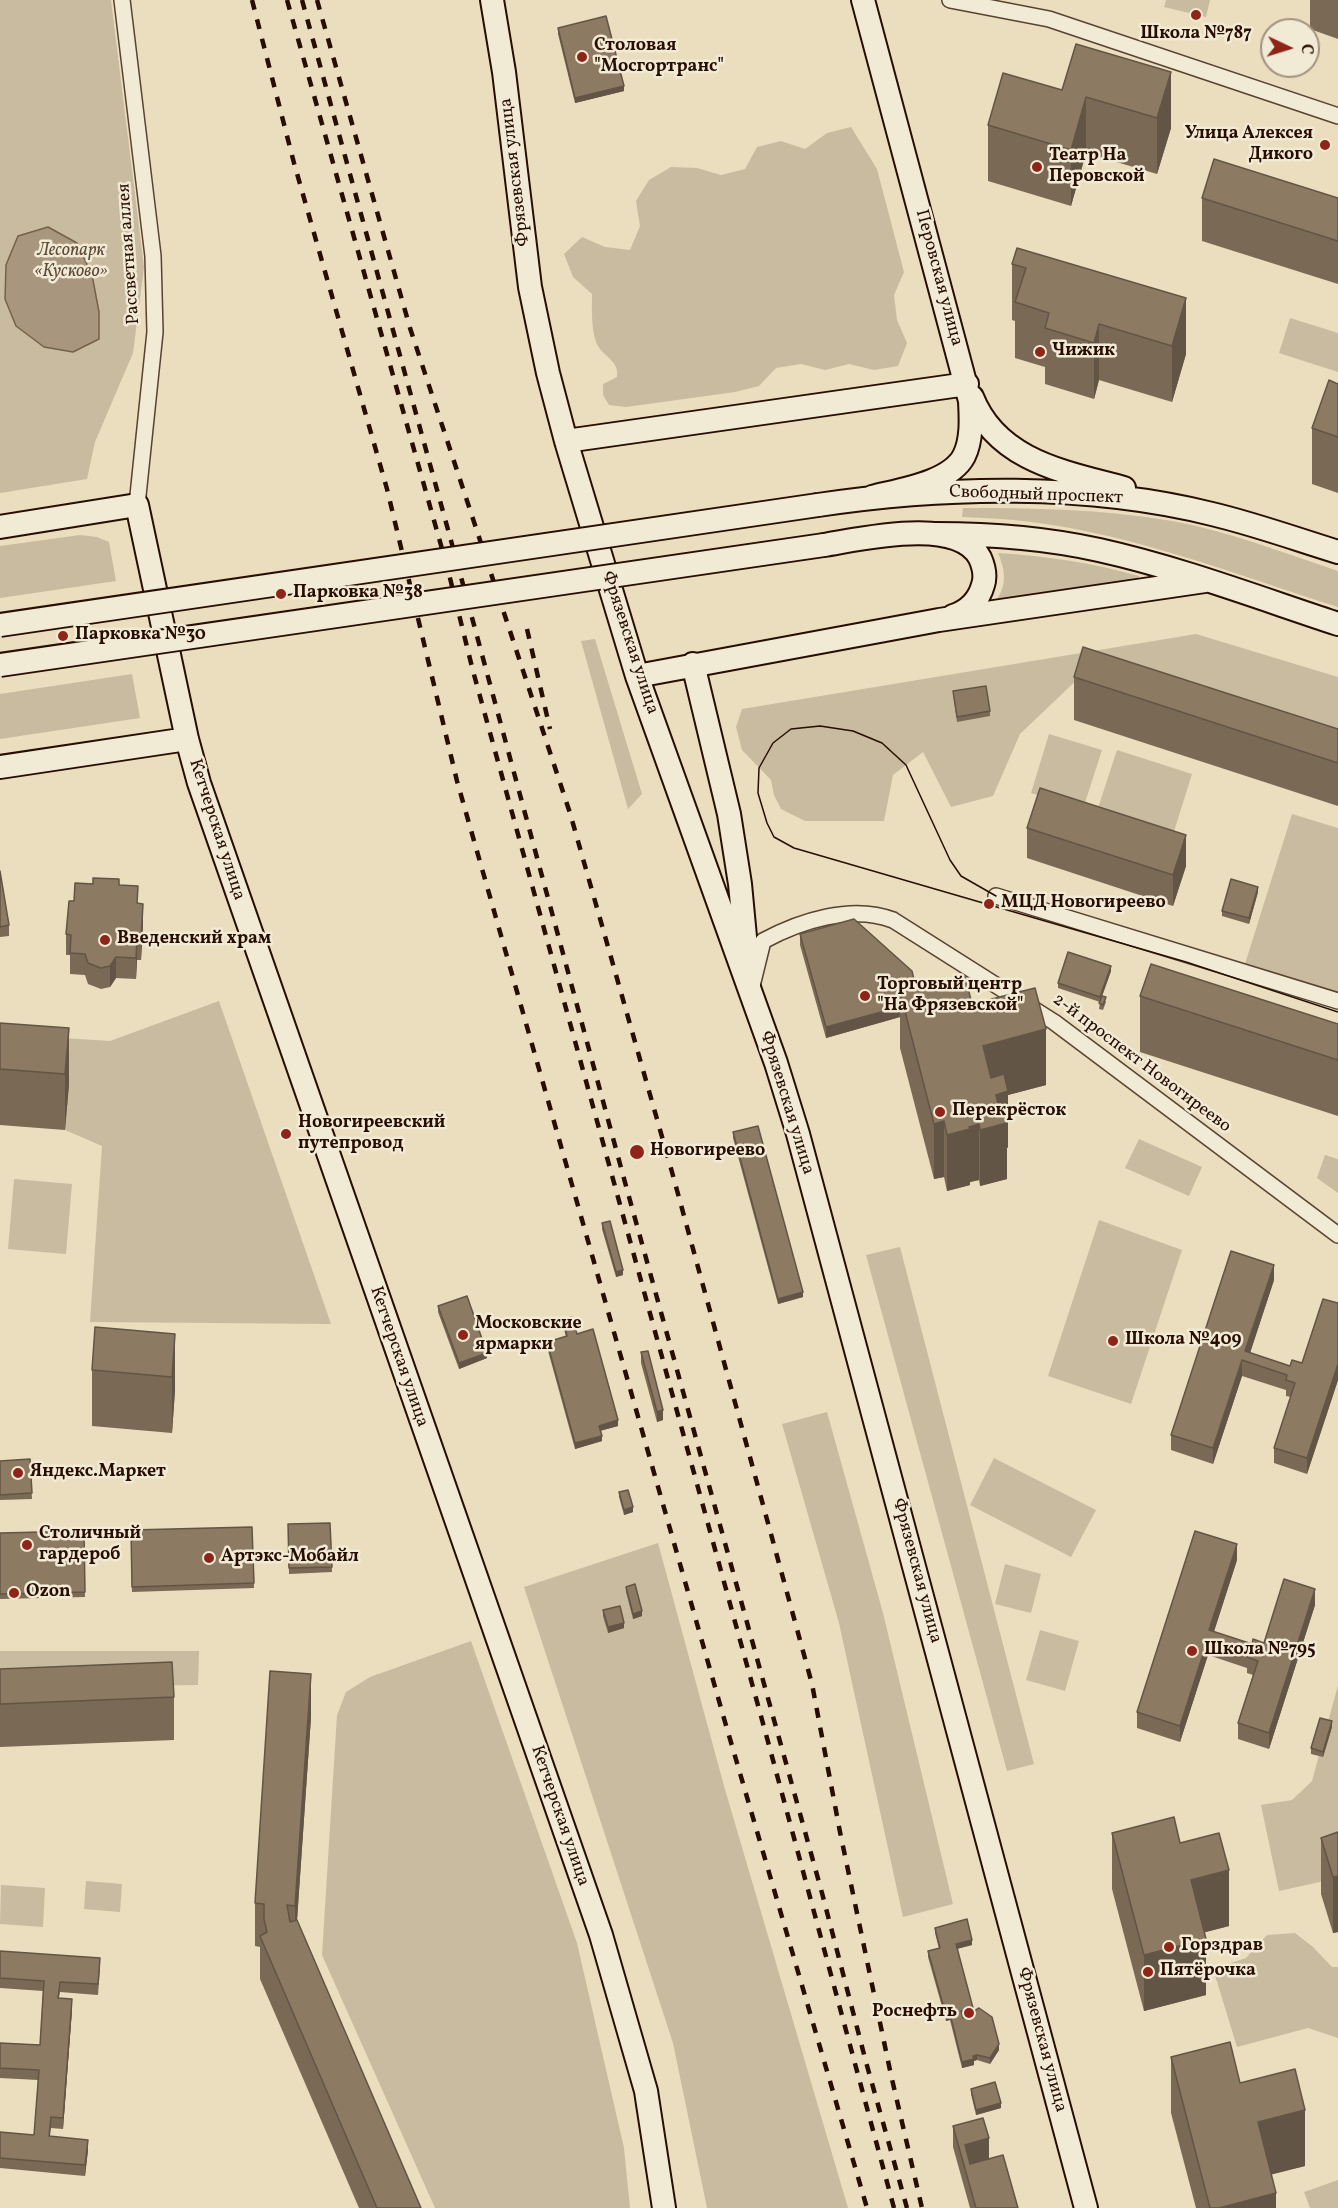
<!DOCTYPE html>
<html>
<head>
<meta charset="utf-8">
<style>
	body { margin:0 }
	#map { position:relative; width:1338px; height:2208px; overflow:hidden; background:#eadebf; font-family:Vollkorn,serif }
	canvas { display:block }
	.north { position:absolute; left:1260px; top:18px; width:60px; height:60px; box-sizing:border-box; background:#f1ead5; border:2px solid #a19280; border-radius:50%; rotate:94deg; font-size:16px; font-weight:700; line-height:24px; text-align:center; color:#280e00 }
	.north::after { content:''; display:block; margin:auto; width:21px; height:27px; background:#8f2418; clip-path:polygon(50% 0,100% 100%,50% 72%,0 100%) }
</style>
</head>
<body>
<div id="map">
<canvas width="1338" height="2208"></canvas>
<div class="north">С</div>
</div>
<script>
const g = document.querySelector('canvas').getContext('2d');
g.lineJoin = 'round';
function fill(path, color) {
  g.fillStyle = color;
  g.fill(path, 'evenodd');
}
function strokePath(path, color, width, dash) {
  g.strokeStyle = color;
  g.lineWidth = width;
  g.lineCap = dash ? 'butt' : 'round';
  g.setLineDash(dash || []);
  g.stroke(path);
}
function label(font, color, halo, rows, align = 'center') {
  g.font = font + ' Vollkorn,serif';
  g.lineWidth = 5;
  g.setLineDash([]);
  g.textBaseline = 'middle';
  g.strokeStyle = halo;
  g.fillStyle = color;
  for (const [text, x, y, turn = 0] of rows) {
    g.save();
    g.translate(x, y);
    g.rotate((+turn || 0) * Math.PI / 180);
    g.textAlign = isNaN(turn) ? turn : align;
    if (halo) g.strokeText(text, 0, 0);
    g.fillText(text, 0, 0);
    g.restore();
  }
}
fill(new Path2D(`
	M0 0H111L144 267 133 353 95 442 87 479 0 493Z
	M1166 0H1210L1206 17 1164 7Z
	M851 127 877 169 904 272 894 295 897 320 907 343 898 366 874 370 849 364 825 370 801 364 776 368 759 386 735 392 626 407 609 405 603 395V384L617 377C620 360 601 356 596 342 591 326 592 310 592 294L573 277 564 254 582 237 605 247 630 250 640 226 636 201 649 180 671 167 697 168 721 175 745 169 757 147 781 141 805 149 827 133Z
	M1290 318 1338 333V372L1279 353Z
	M963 508C1032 508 1103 509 1172 521 1228 531 1284 553 1338 571V607C1237 575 1136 535 1031 522 1008 519 985 518 962 517Z
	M80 535 97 537 109 542 116 581 0 598V546Z
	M998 553C1046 556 1093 563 1139 576L1138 582 995 602C1007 586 1006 572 998 553Z
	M1196 634 1338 677V756L1083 674 1020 734 993 796 951 807 923 752 893 775 884 821H805L781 809 774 795 771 780 742 750 736 727 742 709Z
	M595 639 642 794 628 809 581 641Z
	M132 674 140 718 0 739V694Z
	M1049 734 1102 750 1083 809 1031 793Z
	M1117 750 1192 774 1172 838 1096 814Z
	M1292 814 1338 828V994L1245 964Z
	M219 1001 331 1324 90 1322 102 1146 65 1130 68 1084 0 1034 110 1041Z
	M1139 1139 1202 1167 1189 1196 1125 1168Z
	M1325 1155 1338 1159V1193L1317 1178Z
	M14 1179 72 1184 66 1254 8 1249Z
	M1099 1220 1182 1250 1131 1404 1048 1376Z
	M900 1247 1034 1764 1007 1771 866 1255Z
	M827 1412 883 1613 953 1904 903 1917 839 1623 782 1424Z
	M994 1458 1096 1510 1071 1557 970 1505Z
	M658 1543 724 1786 848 2208H707L673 2043 524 1587Z
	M1005 1564 1041 1574 1031 1613 995 1604Z
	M1040 1630 1079 1641 1065 1691 1026 1680Z
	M471 1641 577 1943 624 2148 630 2208H435L322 1955 337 1715 346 1692 370 1677Z
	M0 1651H199L198 1685 0 1687Z
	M1338 1685V1878L1279 1891 1261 1805 1292 1800 1312 1781Z
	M86 1881 122 1884 120 1912 84 1909Z
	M1 1885 45 1888 43 1927 0 1924Z
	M1295 1933 1313 1947 1332 1967H1338V2038L1308 2028 1237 2047 1214 1972 1222 1966 1246 1958 1267 1935Z
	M1338 2180V2208H1310L1304 2192Z`), '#c9bb9f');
const water = new Path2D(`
	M48 227 77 243 92 275 99 312V339L73 352 44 347 16 326 5 299 6 265 18 236Z`);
fill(water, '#a8977e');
strokePath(water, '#75604c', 1.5);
const minor = new Path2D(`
	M122 0 153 256 155 332 137 505
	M950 0 1049 19 1338 116
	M996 896 1338 1001
	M751 990 763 941C800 921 852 904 893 920L1054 1022 1338 1235`);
const secondary = new Path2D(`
	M492 0 504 72 530 287 548 373 566 441 637 676 776 1063 798 1134 1086 2208
	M863 0 970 401C971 419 972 440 964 456 950 483 899 490 872 497
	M972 397C997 461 1065 472 1124 488
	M566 441 967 384
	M818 505C944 486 1088 483 1212 514 1254 524 1296 539 1338 552
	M0 527 137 505 187 739 199 783 601 1935 646 2091 664 2208
	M936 534C991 534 1045 538 1099 550 1180 568 1259 598 1338 624
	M824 545C862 539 958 516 980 558 984 567 986 576 983 585 979 600 968 611 953 616
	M693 664 729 814 740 884 747 958
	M637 676 939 620 1205 581
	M0 767 187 739`);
strokePath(minor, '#584230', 18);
strokePath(secondary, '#280e00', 26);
strokePath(minor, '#f1ead5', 15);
strokePath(secondary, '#f1ead5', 22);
strokePath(new Path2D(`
	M996 896 961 876 950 860 906 765 882 743 853 731 820 726 791 729 773 743 759 768 758 793 767 823 774 837 794 848 1186 962 1338 1012`), '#280e00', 1.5);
strokePath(new Path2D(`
	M252 0 294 163 387 489 457 781 723 1715 867 2208
	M287 0 448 570 473 671 767 1738 894 2208
	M302 0 458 566 626 1186 822 1893 866 2062 907 2208
	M317 0 410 328 570 813 672 1172 812 1684 840 1832 891 2075 922 2208
	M527 629 550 729`), '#280e00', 4.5, [10, 10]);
const secondaryBridge = new Path2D(`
	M0 625 818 505
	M0 665 824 545`);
strokePath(secondaryBridge, '#280e00', 26, []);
strokePath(secondaryBridge, '#f1ead5', 22);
fill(new Path2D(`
	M1310 0H1338V39L1310 29Z
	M558 28 624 91 575 103 558 34Z
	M1076 44 1171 128 1157 174 1086 153 1071 206 988 181V125L1062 90Z
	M1202 198H1338V284L1202 241Z
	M1017 248 1186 354 1172 402 1099 380 1094 399 1045 384V367L1015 358V321L1012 320V264Z
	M1338 384V493L1312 484V428Z
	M1074 677 1338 729V806L1074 720Z
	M953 691 990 711V716L957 722Z
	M1027 828 1186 866 1173 906 1027 858Z
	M0 871 9 925V936L0 937Z
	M93 884 119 885 138 903 143 924 141 960H137L136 979 116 978 110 987 101 989 88 984 85 975 70 974V955H66V934Z
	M1258 892 1249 924 1222 916V911Z
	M800 934 916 988 972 1004 1046 1085 1008 1095V1147L1007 1148V1179L980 1186 979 1180 970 1182V1185L947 1191 944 1177 934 1179 900 1048V1017L826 1038 800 945Z
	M1111 971 1102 996 1106 1002 1103 1010 1099 1009 1100 1002 1058 988V983Z
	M1140 996 1338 1024V1116L1140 1052Z
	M0 1023 69 1028V1084L65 1130 0 1125Z
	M733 1132 803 1297 778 1304 733 1138Z
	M602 1223 623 1275 616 1277 602 1229Z
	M1274 1280 1250 1353 1290 1366 1302 1363 1338 1303V1380L1307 1474 1274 1463V1448L1291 1397 1286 1396V1390L1242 1376 1213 1464 1171 1450V1435Z
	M438 1306 487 1358 459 1369 438 1312Z
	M563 1319 577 1334 618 1426 600 1431 602 1441 575 1449 547 1347V1342L566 1337 563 1325Z
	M175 1334V1390L172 1433 92 1426V1370Z
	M641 1352 663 1420 657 1422 641 1363Z
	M30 1459 32 1499 0 1500V1461Z
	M619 1492 633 1512 624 1515 619 1497Z
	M330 1523 332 1572 289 1574 288 1524Z
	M252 1527 254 1588 132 1592 131 1530Z
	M84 1531 85 1597 0 1599V1533Z
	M1237 1560 1214 1632 1252 1644 1264 1643 1315 1605 1269 1749 1238 1739V1723L1253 1675 1247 1673V1668L1208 1655 1180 1742 1137 1728V1712Z
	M626 1587 642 1616 633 1619 626 1592Z
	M603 1610 624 1628 608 1633 603 1616Z
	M0 1669 174 1697V1740L0 1747Z
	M311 1717 297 1921 421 2208H359L260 1979V1947L255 1946V1903Z
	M1332 1727 1323 1757 1311 1754V1748Z
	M1338 1832V1932L1333 1933 1321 1894V1838Z
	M1112 1833 1180 1843 1229 1926 1205 1932 1206 1995 1144 2011 1112 1889Z
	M935 1928 972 1945 957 1949 973 2012 999 2050 990 2064 977 2060 974 2061V2065L962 2068 950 2020 946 2021 928 1957V1951L939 1949 935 1933Z
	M0 1951 100 1968 98 1995 60 1992 59 1998 72 2010 63 2129 51 2128 50 2136 88 2150 85 2176 0 2168V2132L34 2135 38 2080 0 2078V2043L40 2045 43 1991 0 1988Z
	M1171 2057 1305 2166 1271 2174 1276 2208H1196L1171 2113Z
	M971 2089 1001 2108 976 2115 971 2094Z
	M953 2126 989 2159 1018 2208H970L953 2147Z`), '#796955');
fill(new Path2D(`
	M1171 72V128L1157 174V118Z
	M624 86V91L575 103V98Z
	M1086 97V153L1071 206V150Z
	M1186 298V354L1172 402V346Z
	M1099 324V380L1094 399V343Z
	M1186 835V866L1173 906V875Z
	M1258 887V892L1249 924V918Z
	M143 904V924L141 960V939Z
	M137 939V960L136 979V958Z
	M116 957V978L110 987V966Z
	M1111 966V971L1100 1002V997Z
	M900 1007V1017L826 1038V1027Z
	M69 1028V1084L65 1130V1074Z
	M1046 1029V1085L1008 1095V1147L1007 1148V1179L980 1186V1130L983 1046Z
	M944 1121V1177L934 1179V1124Z
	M979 1124V1180L970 1182V1185L947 1191V1135Z
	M1274 1265V1280L1247 1362 1245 1351Z
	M623 1270V1275L616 1277V1272Z
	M803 1292V1297L778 1304V1299Z
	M175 1334V1390L172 1433V1377Z
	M487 1353V1358L459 1369V1363Z
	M1242 1360V1376L1213 1464V1448Z
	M1338 1364V1380L1307 1474V1458Z
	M663 1410V1420L657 1422V1412Z
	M618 1420V1426L599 1431V1426Z
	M602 1436V1441L575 1449V1443Z
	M633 1507V1512L624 1515V1510Z
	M1237 1544V1560L1211 1640 1209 1630Z
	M1315 1589V1605L1269 1749V1733Z
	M642 1611V1616L633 1619V1614Z
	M624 1623V1628L608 1633V1627Z
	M1208 1639V1655L1180 1742V1726Z
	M311 1674V1717L295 1949V1906Z
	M1332 1721V1727L1323 1757V1752Z
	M1229 1870V1926L1191 1936V1880Z
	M1338 1876V1932L1333 1933V1877Z
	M1206 1939V1995L1144 2011V1955Z
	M972 1940V1945L956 1949V1944Z
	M72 1999V2010L63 2129V2118Z
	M973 2008V2013L961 2016V2011Z
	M950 2014V2020L946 2021V2015Z
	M999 2044V2050L990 2064V2058Z
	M977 2055V2060L974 2061V2065L962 2068V2062Z
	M1001 2103V2108L976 2115V2110Z
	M1305 2110V2166L1258 2178V2122Z
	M989 2138V2159L965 2165V2145Z
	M88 2140V2150L85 2176V2165Z
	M1276 2193V2208H1219Z`), '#635545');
const building = new Path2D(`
	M606 16 624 86 575 98 558 28Z
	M1076 44 1171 72 1157 118 1086 97 1071 150 988 125 1003 73 1062 90Z
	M1214 159 1338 198V241L1202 198Z
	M1017 248 1186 298 1172 346 1099 324 1094 343 1045 328 1049 313 1015 302 1026 268 1012 264Z
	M1329 380 1338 384V437L1312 428Z
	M1083 647 1338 729V763L1074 677Z
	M986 686 990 711 957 717 953 691Z
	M1040 788 1186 835 1173 875 1027 828Z
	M0 871 9 925 0 927Z
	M93 878 119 879V885L138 886 137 903 143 904 141 939H137L136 958 116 957 110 966 101 968 88 963 85 954 70 953 71 935 66 934 69 901H74L75 883 93 884Z
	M1231 879 1258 887 1249 918 1222 911Z
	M854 919 912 971 916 988 900 992V1007L826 1027 800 934Z
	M1068 952 1111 966 1100 997 1058 983Z
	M1151 964 1338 1024V1060L1140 996Z
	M965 976 972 1004 1035 988 1046 1029 983 1046 991 1078 1004 1074 1008 1091 996 1095 1000 1113 1004 1112 1007 1123 980 1130 979 1124 969 1127 970 1129 947 1135 944 1121 934 1124 900 992Z
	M1102 996 1106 997 1103 1005 1099 1003Z
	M0 1023 69 1028 65 1074 0 1069Z
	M758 1126 803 1292 778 1299 733 1132Z
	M610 1221 623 1270 616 1272 602 1223Z
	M1231 1251 1274 1265 1245 1351 1290 1366 1292 1360 1302 1363 1323 1299 1338 1303V1364L1307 1458 1274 1448 1295 1383 1286 1380 1287 1375 1242 1360 1213 1448 1171 1435Z
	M467 1296 487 1353 459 1363 438 1306Z
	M572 1317 577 1334 593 1329 618 1420 599 1426 602 1436 575 1443 547 1342 567 1336 563 1319Z
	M95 1327 175 1334 172 1377 92 1370Z
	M648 1351 663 1410 657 1412 641 1352Z
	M30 1459 32 1493 0 1495V1461Z
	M628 1490 633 1507 624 1510 619 1492Z
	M330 1523 332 1567 289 1568 288 1524Z
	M252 1527 254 1583 132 1587 131 1530Z
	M84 1531 85 1592 0 1594V1533Z
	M1195 1531 1237 1544 1209 1630 1252 1644 1253 1639 1264 1643 1284 1579 1315 1589 1269 1733 1238 1723 1258 1661 1247 1657 1248 1652 1208 1639 1180 1726 1137 1712Z
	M635 1584 642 1611 633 1614 626 1587Z
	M620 1606 624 1623 608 1627 603 1610Z
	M172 1662 174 1697 0 1704V1669Z
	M270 1671 311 1674 295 1906 287 1905 290 1922 297 1920 421 2208H377L260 1936 267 1932 264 1919V1904L255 1903Z
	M1320 1718 1332 1721 1323 1752 1311 1748Z
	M1174 1817 1180 1843 1219 1833 1229 1870 1191 1880 1206 1939 1144 1955 1112 1833Z
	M1338 1832V1876L1333 1877 1321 1838Z
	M967 1919 972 1940 956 1944 973 2008 961 2011 963 2018 979 2008 992 2017 999 2044 990 2058 977 2055 973 2056 974 2059 962 2062 950 2014 946 2015 928 1951 940 1948 935 1928Z
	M0 1951 100 1958 98 1984 60 1982 58 1998 72 1999 63 2118 51 2117 49 2136 88 2140 85 2165 0 2158V2132L34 2135 39 2070 0 2068V2043L40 2045 44 1981 0 1978Z
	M1230 2042 1240 2083 1295 2069 1305 2110 1258 2122 1276 2193 1219 2208H1210L1171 2057Z
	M995 2082 1001 2103 976 2110 971 2089Z
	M983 2118 989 2138 965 2145 970 2164 1003 2155 1018 2208H976L953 2126Z`);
fill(building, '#8d7a63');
strokePath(building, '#635545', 1.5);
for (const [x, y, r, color] of [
	[1196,15,6,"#8f2418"],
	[582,57,6,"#8f2418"],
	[1325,145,6,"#8f2418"],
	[1037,167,6,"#8f2418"],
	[1040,352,6,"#8f2418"],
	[281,594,6,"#8f2418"],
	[63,636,6,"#8f2418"],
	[989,904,6,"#8f2418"],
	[105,940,6,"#8f2418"],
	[865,996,6,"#8f2418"],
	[940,1112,6,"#8f2418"],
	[286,1134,6,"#8f2418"],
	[637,1152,8,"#8f2418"],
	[463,1335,6,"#8f2418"],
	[1113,1341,6,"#8f2418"],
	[18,1473,6,"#8f2418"],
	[27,1545,6,"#8f2418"],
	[209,1558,6,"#8f2418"],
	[14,1593,6,"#8f2418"],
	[1192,1651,6,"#8f2418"],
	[1169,1947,6,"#8f2418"],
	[1148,1972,6,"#8f2418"],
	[969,2013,6,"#8f2418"]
]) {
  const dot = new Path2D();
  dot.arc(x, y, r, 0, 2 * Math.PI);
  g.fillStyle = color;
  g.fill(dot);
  strokePath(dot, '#f1ead5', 2);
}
label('bold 18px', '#280e00', '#f1ead5', [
	["Школа №787",1196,35,"center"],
	["Столовая",594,47],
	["\"Мосгортранс\"",594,68],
	["Улица Алексея",1313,135,"right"],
	["Дикого",1313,156,"right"],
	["Театр На",1049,157],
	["Перовской",1049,178],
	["Чижик",1052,352],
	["Парковка №38",293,594],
	["Парковка №30",75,636],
	["МЦД Новогиреево",1001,904],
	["Введенский храм",117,940],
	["Торговый центр",877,986],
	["\"На Фрязевской\"",877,1007],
	["Перекрёсток",952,1112],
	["Новогиреевский",298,1124],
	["путепровод",298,1145],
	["Новогиреево",650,1152],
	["Московские",475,1325],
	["ярмарки",475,1346],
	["Школа №409",1125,1341],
	["Яндекс.Маркет",30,1473],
	["Столичный",39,1535],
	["гардероб",39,1556],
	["Артэкс-Мобайл",221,1558],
	["Ozon",26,1593],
	["Школа №795",1204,1651],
	["Горздрав",1181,1947],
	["Пятёрочка",1160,1972],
	["Роснефть",957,2013,"right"]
], 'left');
label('18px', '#280e00', '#f1ead5', [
	["Фрязевская улица",516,172,-97],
	["Рассветная аллея",130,254,-94],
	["Перовская улица",938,278,75],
	["Свободный проспект",1036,496,2],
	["Фрязевская улица",629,643,72],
	["Кетчерская улица",216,830,72],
	["2-й проспект Новогиреево",1141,1064,37],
	["Фрязевская улица",786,1103,73],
	["Кетчерская улица",398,1357,71],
	["Фрязевская улица",916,1571,75],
	["Кетчерская улица",559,1816,71],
	["Фрязевская улица",1041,2040,75]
]);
label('italic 18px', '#604b38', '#f1ead5', [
	["Лесопарк",71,252],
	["«Кусково»",71,273]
]);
</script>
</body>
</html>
